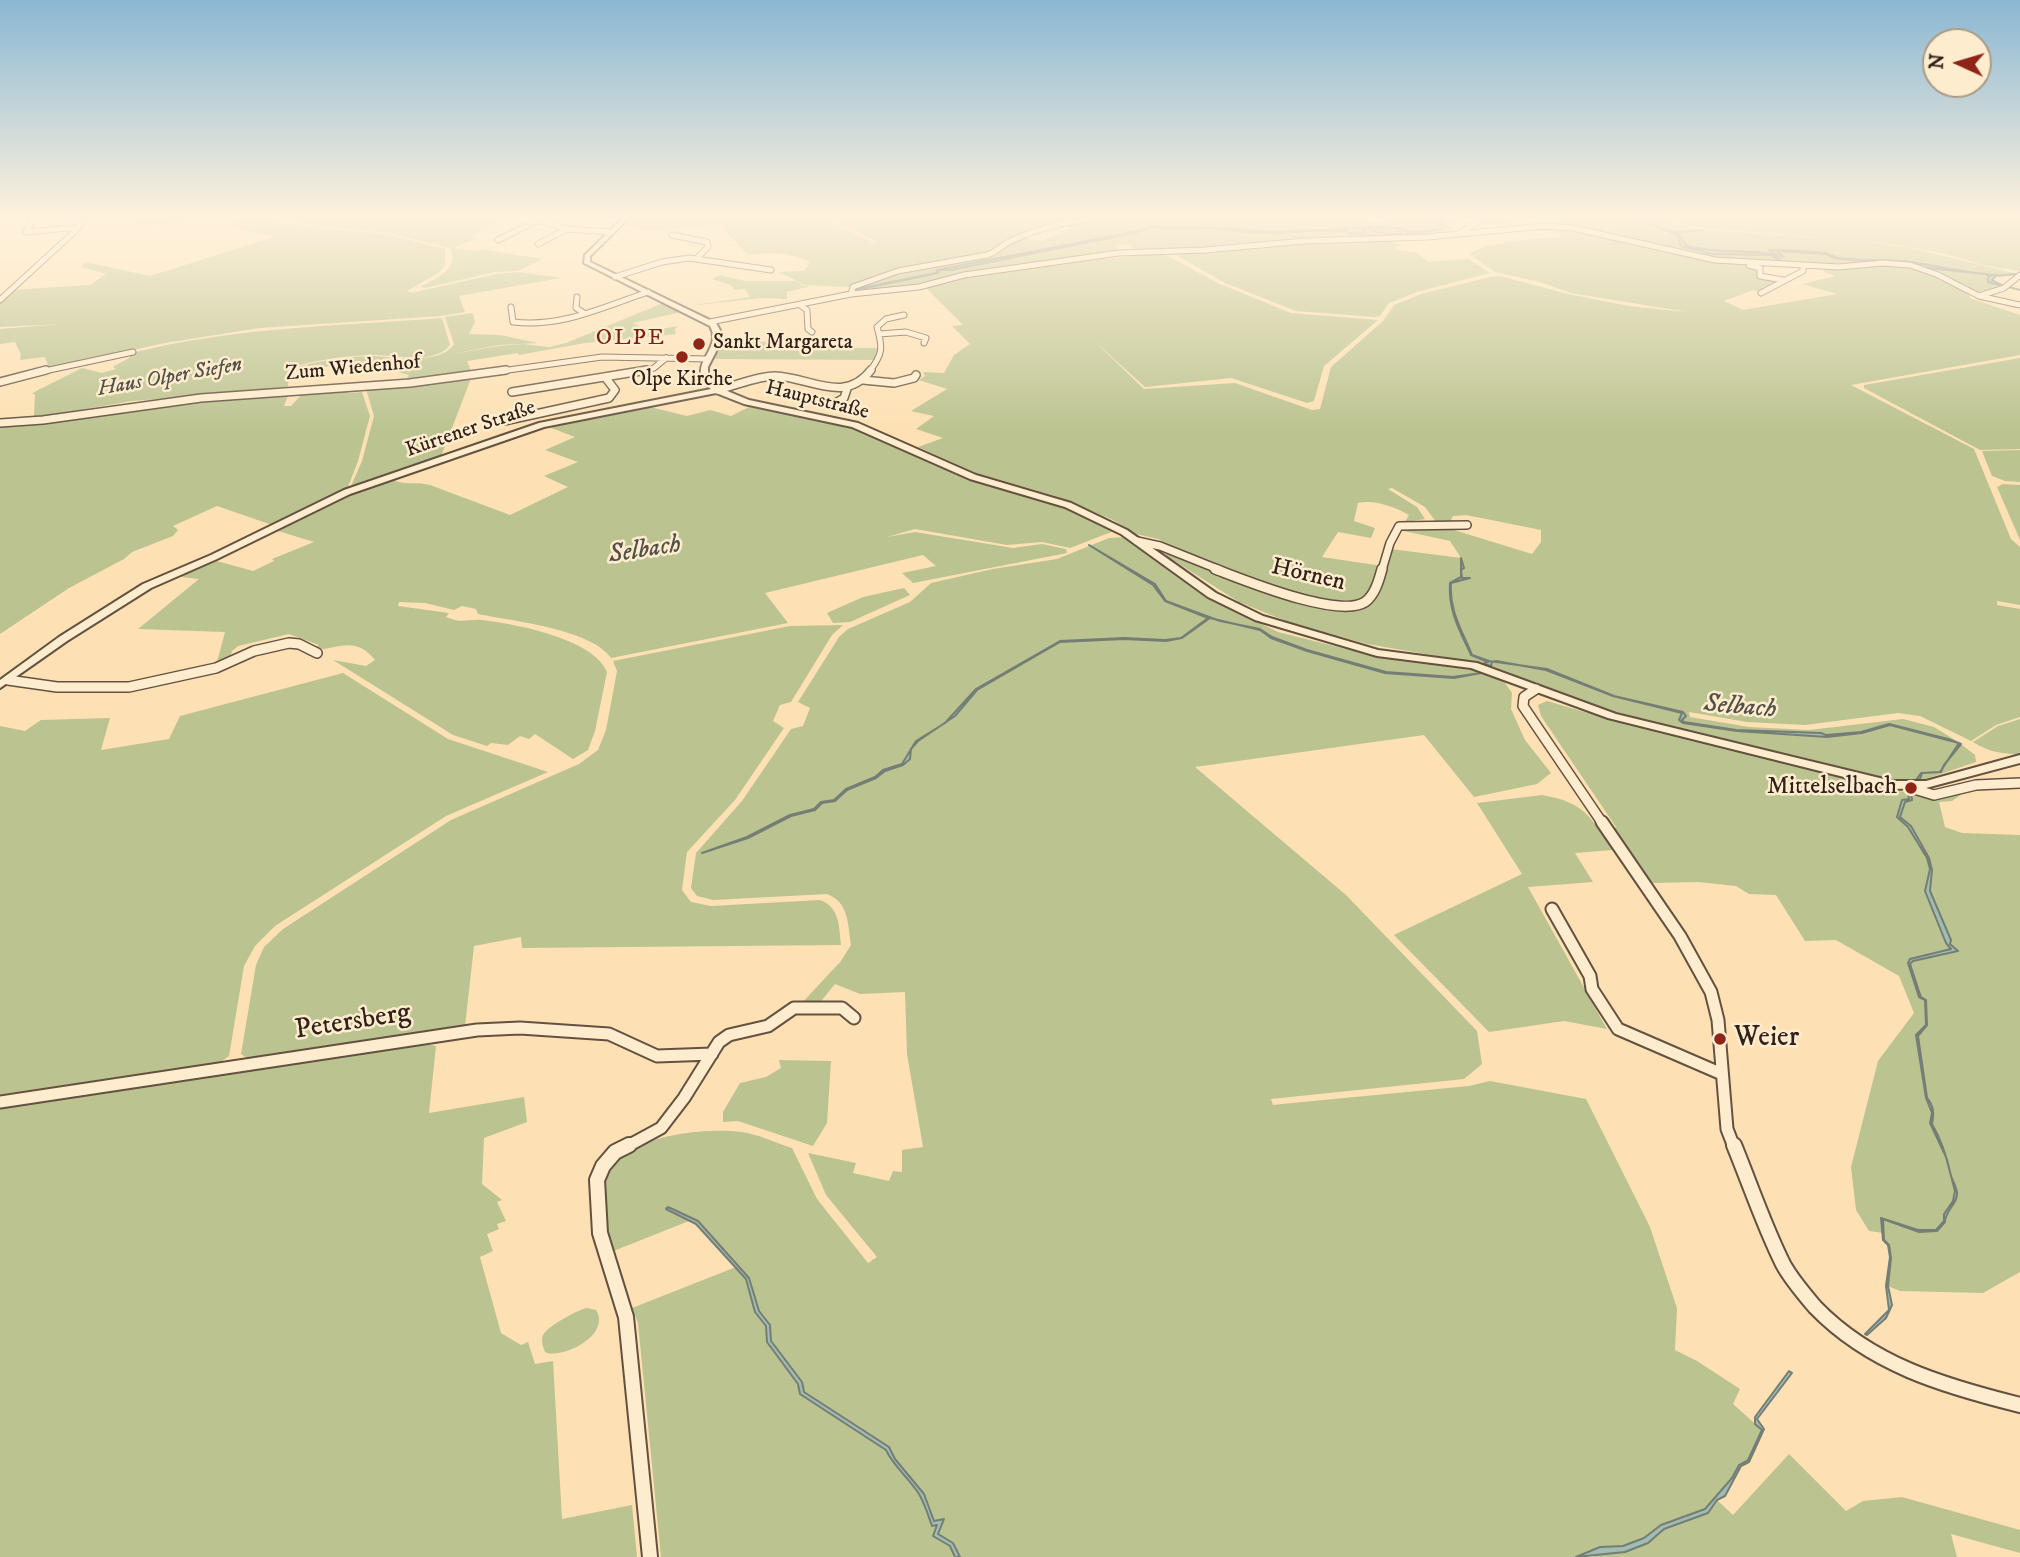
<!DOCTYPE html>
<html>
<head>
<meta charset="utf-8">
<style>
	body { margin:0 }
	#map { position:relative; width:2020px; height:1557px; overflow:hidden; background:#fde1b4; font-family:"IM FELL DW Pica",serif }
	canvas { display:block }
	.north { position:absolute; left:1922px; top:28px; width:70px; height:70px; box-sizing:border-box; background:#feecce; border:2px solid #ac9b86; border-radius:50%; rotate:274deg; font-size:19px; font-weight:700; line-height:28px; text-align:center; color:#312119 }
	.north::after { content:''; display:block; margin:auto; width:24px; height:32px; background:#8f2418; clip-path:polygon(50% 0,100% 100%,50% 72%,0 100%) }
</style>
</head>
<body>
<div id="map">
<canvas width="2020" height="1557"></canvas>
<div class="north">N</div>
</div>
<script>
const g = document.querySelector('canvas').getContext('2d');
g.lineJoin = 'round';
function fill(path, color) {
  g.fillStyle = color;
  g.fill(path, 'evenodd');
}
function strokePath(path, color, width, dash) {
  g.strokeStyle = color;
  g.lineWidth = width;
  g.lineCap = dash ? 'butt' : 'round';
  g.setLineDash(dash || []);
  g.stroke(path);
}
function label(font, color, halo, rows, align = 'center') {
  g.font = font + ' "IM FELL DW Pica",serif';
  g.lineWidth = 5;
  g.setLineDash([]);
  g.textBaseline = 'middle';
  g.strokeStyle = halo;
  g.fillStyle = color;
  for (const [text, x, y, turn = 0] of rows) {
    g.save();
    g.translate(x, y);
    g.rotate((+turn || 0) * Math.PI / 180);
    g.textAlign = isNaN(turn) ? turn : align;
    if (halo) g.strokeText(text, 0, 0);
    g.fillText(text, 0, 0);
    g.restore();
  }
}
fill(new Path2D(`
	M136 215H248L308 227 386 234 445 249V265L440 272 407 291 411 293 496 274 519 272 561 278 459 296 465 312 441 316 260 328 165 343 49 368 45 357 20 360 21 354 15 342 0 344V329L62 324 0 327V303L12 290 90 285 106 274 81 267 86 262 150 276 274 237 224 225 243 218 147 225 129 221Z
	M261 215H514L471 236 478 238 453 248 476 251 480 249 543 259 517 271 495 272 425 288 420 287C436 278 460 270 450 248L389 233 311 225Z
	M634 215H816L874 243 877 242 822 215H1109C1075 219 1019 225 994 251L878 276 851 287 805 285 779 272 804 271 810 262C790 252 770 252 748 255L721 226 646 230 623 225Z
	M1120 215H1363L1371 222 1387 223V220L1377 215H1440L1439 217 1440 219 1457 221 1448 234 1135 251 1130 244 1115 245 1119 252 981 271 929 284 854 292 870 281 992 255 1022 238 1042 241 1072 228 1061 223Z
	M1544 215 1591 217 1652 215 1695 229 1672 232 1666 229 1669 232 1662 233 1677 235C1692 254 1707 256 1732 252H1711L1686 246 1676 233 1710 230 1859 241 1907 247 2017 274 1988 278 1995 284 2003 286 1997 289 1974 293 1908 264 1844 266 1711 258 1636 241 1598 225 1631 241 1573 227Z
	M1658 215H2020V271L1982 265 1950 255 1893 244 1695 227Z
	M1545 227 1573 229 1633 245 1753 266 1759 269 1758 277 1779 282 1773 290 1759 292 1753 290 1724 301 1743 310 1837 294 1802 284 1836 276 1824 272 1823 267 1895 265 1915 268 1938 276 1969 293 1970 298 2020 315V355L1851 385 1974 449 2011 539 2020 547V605L1997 601V605L2020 609V717L1996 725 1971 741 1920 716 1898 713 1805 725 1747 722 1689 712 1690 717 1749 727 1809 730 1903 719 1934 727 1960 743 1958 745 1961 744 1975 755 1976 762 1917 782 1892 780 1613 712 1491 666 1493 660 1483 664 1367 644 1291 623 1239 602 1165 555 1169 553C1205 565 1339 626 1369 603 1382 593 1389 565 1391 549L1461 558 1450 541 1399 530 1403 527 1441 526 1532 554 1541 542V530L1466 515 1453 516 1450 522H1436L1425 507 1392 488 1388 489 1417 507 1425 519 1405 522 1409 515C1396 507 1373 499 1358 503L1354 521 1375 528 1371 538 1338 532 1322 557 1382 566 1368 591 1357 601 1330 600 1296 594 1181 550 1158 539 1136 534 1113 520 1055 496 976 473 918 447 943 438 916 429 934 416 911 411 947 389 919 380 925 376 923 372 944 373 954 355 970 344 952 326 963 325 925 287 966 276 1014 269 1162 253 1220 284 1291 313 1378 320 1324 366 1314 401 1307 403 1231 378 1145 387 1092 339 1144 389 1235 383 1312 410 1320 409 1331 367 1383 321 1394 305 1421 294 1494 276 1504 277 1568 294 1629 306 1687 312 1571 293 1540 282 1495 272 1470 255C1477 242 1545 238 1563 236Z
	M1382 239 1402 245 1395 247 1397 250 1415 252 1429 262 1469 259 1490 273 1417 292 1389 303 1380 316 1375 317 1296 311 1225 283 1174 254 1307 242Z
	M719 275 745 281H796L802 285H789L811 286 787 292V299L761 298 688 306 750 297 745 289 735 290 731 285 712 279Z
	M663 303 681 312 633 323 649 331 678 326 675 329 676 334 585 343 519 355 518 353 467 361 472 373 404 382 409 375 394 371 398 365H337L290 372 292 368C317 361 344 357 369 356 391 356 441 366 454 344L445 317 473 313 475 322 469 334 500 335 538 343 499 345 447 355 499 346 523 344 549 347 566 343Z
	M442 318 450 345C434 366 393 354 370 355 343 356 315 360 289 368L288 388 283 390 132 401 27 419 34 416 35 394H32L36 391 82 368 102 373 116 369 113 367 129 358 132 353C234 327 338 326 442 318Z
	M730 341 841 344 854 348H880L877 360 713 359 726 342Z
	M2020 358V449L1980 450 1864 388V385Z
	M472 376 440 459 411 465 351 486 362 461 374 416 366 389Z
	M348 390V393L362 392 370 416 358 461 348 487 272 525 217 506 173 526 178 530 173 536 132 552 124 559 69 588 0 634V424L215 398 288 396 284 406H291L301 395Z
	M646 406 687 416 710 410 731 416 749 407 852 427 959 475 1047 500 1114 531 1070 548 1042 542 1007 545 915 529 887 537 915 532 1013 548 1042 544 1066 549 1067 553 913 583 902 573 936 566 923 555 765 593 788 623 611 658C591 629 512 621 478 614L476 609 462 606 454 610 425 603 399 602 398 606 449 613 446 617C463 624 466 619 482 620 516 624 594 639 607 672L595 731 588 750 573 759 535 734 529 739 520 736 508 745 491 743 487 746 453 735 333 660 366 666 375 660C357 638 343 646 318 650L314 648 319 645 289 634 238 646 232 651 230 657 216 666 225 632 138 629 199 579 174 576 213 560 253 571 274 561 272 559 314 542 275 530 344 496 390 479C403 486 416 481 430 485L510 515 568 487 544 476 578 462 545 450 575 437 546 426Z
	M2020 450V482L2005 481 1992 476 1982 451Z
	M2003 484 2020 485V540L1997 487Z
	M1125 537 1207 598 1278 632 1378 657 1475 670 1479 672 1471 675 1481 673 1503 680 1512 693 1511 709 1525 740 1551 773 1537 784 1474 797 1424 735 1195 767 1346 895 1477 1031 1482 1064 1464 1079 1271 1099 1273 1105 1292 1103 1469 1086 1490 1081 1586 1099 1650 1227 1677 1308 1675 1350 1697 1361 1740 1389 1733 1404 1762 1430 1748 1460 1739 1465 1732 1478 1705 1509 1661 1525 1644 1538 1623 1546 1600 1547 1576 1557H960L953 1543 938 1534 944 1520 934 1521 924 1494 895 1459 889 1447 804 1392 771 1341 770 1325 759 1311 749 1278 698 1221 668 1207 666 1209 689 1221 611 1252C607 1231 597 1197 605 1177 620 1136 703 1127 741 1132 758 1134 776 1143 792 1148L817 1199 868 1263 877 1257 826 1195 808 1153 856 1163 853 1173 889 1181 893 1171 902 1172V1150L923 1147 907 1054 905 992 860 994 835 984 818 1005H800L841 961 851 945C848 925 849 902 827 894L713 900 697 896 691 888 696 853 742 801 791 729 803 726 810 708 798 702 839 637 848 629 910 602 931 583 993 569 1057 559 1109 538Z
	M904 588 910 595 850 622 833 623 827 613 863 597Z
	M843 625 832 635 791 702 780 705 773 721 784 728 735 800 687 852 682 890 691 902 711 906 820 900C840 907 839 927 841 945L522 948 521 937 474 946 465 1026 249 1059 241 1054 256 965 264 947 283 929 451 820 579 764 598 750 606 730 617 671 613 661 790 626Z
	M343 673 448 739 548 772 446 816 275 926 255 946 244 966 229 1056 219 1063 0 1096V726L25 731 41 720 110 718 101 750 169 739 180 716Z
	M1547 701 1609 719 1908 793 1909 799 1902 800 1897 817 1908 826 1927 858 1930 869 1925 891 1946 943 1952 949 1911 959 1908 963 1919 997 1921 993 1910 964 1912 961 1957 951 1950 944 1951 940 1929 891 1932 870 1929 858 1911 826 1900 817 1905 801 1912 800 1911 794 1939 799 1968 790 1952 801 1939 802 1945 827 1962 833 2020 835V1272L1983 1293 1900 1291 1888 1286C1888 1271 1895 1251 1884 1240V1233L1869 1231 1856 1210 1851 1167 1878 1061 1914 1013 1899 976 1836 940 1805 941 1776 895 1749 894 1736 886 1698 882 1652 883 1614 828 1616 827 1541 716 1538 705Z
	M2020 719V754C2001 754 1989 752 1973 742L1998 726Z
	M1542 795C1584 802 1591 817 1613 850L1575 853 1593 882 1528 887 1607 1029 1564 1021 1489 1032 1394 935 1522 874 1477 803Z
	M419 1042 436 1046 429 1113 524 1097 527 1122 484 1138 482 1184 502 1200 497 1202 506 1221 497 1224 499 1229 487 1234 493 1251 480 1257 501 1333 521 1345 528 1342 535 1364 553 1361 562 1519 632 1505 637 1557H0V1107Z
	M779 1060 831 1061 827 1123 813 1146 738 1121 723 1122V1112L740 1083 766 1077 781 1068Z
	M736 1267 746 1279 755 1312 766 1326 767 1342 798 1384 800 1394 886 1450C894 1467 909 1478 919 1494 925 1504 928 1515 932 1525H938L933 1536 950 1546 955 1557H661L638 1323 632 1308Z
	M587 1308 596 1310C612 1336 560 1360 545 1352 543 1347 541 1341 543 1335 548 1326 577 1310 587 1308Z
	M1789 1454 1846 1511 1863 1501 1902 1497 2020 1530V1553L1951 1534 1957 1557H1593L1603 1553 1625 1552 1648 1543 1664 1529 1708 1513 1717 1500 1733 1515Z`), '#bbc390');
const water = new Path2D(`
	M1442 215 1441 225 1446 226C1430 235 1414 234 1397 228L1401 234C1390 235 1375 234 1368 227L1362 229 1366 233 1351 234 1346 231C1334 231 1324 231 1313 230 1297 229 1280 233 1264 233 1246 233 1229 229 1211 228 1191 228 1170 231 1151 227L1139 232 951 270H939L938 273 866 288 857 289 936 273 937 270 1138 231 1151 226 1241 229 1277 233 1373 227 1399 228 1409 233 1442 229 1444 226 1440 225 1438 217Z
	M1635 215 1638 219 1676 233 1679 232 1703 230 1704 229 1703 230 1677 233 1687 246C1717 254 1747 249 1777 255L1769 250C1786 250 1805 250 1823 253 1828 253 1833 257 1839 258 1860 261 1882 259 1904 261 1934 265 1964 273 1995 275 2002 276 2009 274 2017 274L1996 276 1992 280 2003 286 1988 282V277L1991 276 1985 274 1834 258 1826 254 1776 251 1784 257 1774 256 1784 263 1772 256V255L1712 254 1681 246 1677 235 1631 216Z
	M1089 545 1155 584 1166 601 1220 621 1260 629 1272 637 1307 650 1386 672 1453 677 1481 673 1454 678 1385 673 1307 651 1271 638 1260 630 1210 618 1182 638 1166 641 1124 639 1060 642 977 690 955 716 918 741 911 749 910 759 903 765 885 771 876 778 847 790 835 801 822 803 815 810 791 816 748 838 702 853 747 837 790 815 814 809 821 802 834 800 846 789 875 777 883 770 902 764 916 741 945 723 976 689 1060 641 1124 638 1165 640 1181 638 1208 618 1165 601 1153 585Z
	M1461 558 1464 568 1461 570 1462 578H1470L1451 583C1449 611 1462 630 1472 655L1489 661 1547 669 1614 696 1683 712 1686 716 1682 720 1684 722 1736 730 1821 733 1826 735 1861 732 1889 724 1948 739 1961 744 1944 765 1941 772 1922 773 1920 779 1916 780 1921 773 1940 772 1959 743 1890 725 1862 733 1827 737 1737 731 1683 723 1679 720 1682 713 1613 696 1546 670 1496 661 1492 662 1491 666 1483 664 1488 662 1471 655C1460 631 1448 611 1450 583L1461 577Z
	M1908 793 1911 794 1912 800 1905 802 1900 817 1911 826 1929 858 1932 870 1930 891 1951 940 1950 944 1958 951 1913 961 1910 964 1921 997 1926 1000 1927 1025 1918 1036 1927 1098C1934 1106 1934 1114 1932 1124 1942 1141 1947 1157 1951 1176 1953 1181 1956 1187 1957 1192 1958 1204 1945 1210 1945 1222L1937 1231 1919 1232 1883 1219 1884 1240 1889 1245 1891 1258 1888 1286 1892 1305 1886 1318 1867 1335 1865 1334 1889 1310 1886 1286 1890 1257 1888 1245 1883 1240 1881 1218 1918 1230H1936L1944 1221V1214L1953 1201 1955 1191 1946 1157 1930 1123 1932 1113 1926 1098 1916 1035 1926 1025 1925 1000 1919 997 1908 963 1910 959 1951 949 1946 943 1925 891 1930 869 1927 858 1908 827 1897 817 1902 800 1909 799Z
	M668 1207 698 1221 749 1278 759 1311 770 1325 771 1341 802 1382 804 1392 889 1447 895 1459 924 1494 934 1521 944 1519 938 1534 953 1543 960 1557H955L950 1546 933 1536 937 1525 932 1526C928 1515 925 1504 919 1494 909 1478 894 1467 886 1450L800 1394 798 1384 767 1342 766 1326 755 1312 746 1279 696 1224 666 1209Z
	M1789 1371 1792 1373 1757 1419 1764 1429 1749 1462 1741 1466 1725 1496 1717 1500 1708 1513 1664 1529 1648 1543 1625 1552 1576 1557 1600 1547 1623 1546 1644 1538 1661 1525 1705 1509 1732 1478 1739 1465 1748 1460 1762 1430 1755 1424V1417Z`);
fill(water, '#a0bcb3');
strokePath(water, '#747e75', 2);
strokePath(new Path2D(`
	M2005 286 2020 290`), '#747e75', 2);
const minorFar4 = new Path2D(`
	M35 215 26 232 79 227
	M1457 234 1482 220 1511 218
	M672 235 707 242 708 247 697 258
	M498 240 538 220 567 229 612 232
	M538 244 567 229
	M1749 265 1760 268V276L1783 280
	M615 277 662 262 689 258 771 270
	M1761 293 1803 271V265
	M851 294 853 287 898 271 987 255C997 252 1002 245 1011 241 1044 225 1079 220 1115 215
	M1979 296 2004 288 2020 275
	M577 297 576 308 584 313
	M0 300 73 233 88 215
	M800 305 807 310 808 329 812 332
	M511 307 513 322C561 328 603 307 648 292
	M710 322 851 294 919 287 964 275 1119 253 1205 250 1305 241 1428 237 1544 226 1573 228 1715 260 1839 267 1882 263 1910 265 1936 274 1979 296 2020 305
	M879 334 906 332 926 338 924 343
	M40 372 133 352
	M494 372 602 357 708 359
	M640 372 654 368 666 358
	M869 372C883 354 883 348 877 327L886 319 904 315`);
const minorFar3 = new Path2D(`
	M863 380 894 383 914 378 916 375
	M0 382 46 370
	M717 390C735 386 757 376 775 376 810 377 844 405 871 370
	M512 392 647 370
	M837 402 844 398 847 389
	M504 421 609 398 615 390 605 377
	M0 423 43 420 201 398 410 383 506 370
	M1137 541 1160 546 1220 570
	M1382 570 1390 543 1399 526 1467 525`);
const minorFar2 = new Path2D(`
	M1215 569C1244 580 1339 619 1365 602 1375 595 1379 580 1382 569
	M8 680 57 687H129L216 668 254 651 289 643 299 644 317 653
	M1536 689 1524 697 1523 706 1603 824
	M1911 788 1934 795 1976 785 2020 783`);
const minorFar1 = new Path2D(`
	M1602 822 1680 936 1711 992 1718 1020 1727 1129 1734 1147
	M1552 909 1590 976 1592 989 1618 1029 1722 1074
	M0 1102 477 1030 520 1028 609 1034 657 1056 712 1054
	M626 1147 661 1128 684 1098 719 1042 729 1035 768 1026 794 1008H842L854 1018`);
const minor = new Path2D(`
	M629 1145 615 1152 603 1166 597 1180 600 1233 626 1317 650 1557
	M1734 1145C1750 1184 1764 1226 1783 1264 1791 1279 1804 1294 1815 1307 1871 1365 1944 1386 2020 1405`);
const tertiary = new Path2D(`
	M626 215H632L590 256V262L716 323 722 334V340L708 367V373L711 381 720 388 749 400 858 423 976 475 1071 503 1127 530 1216 593 1263 616 1378 650 1477 663 1616 714 1892 781H1926L2020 755V763L1926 788 1892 789 1608 718 1471 668 1377 656 1255 620 1208 597 1121 534 1065 507 970 479 852 427 744 404 716 393 544 427 350 494 217 559 151 588 67 641 0 688V680L59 637 143 584 211 555 344 490 539 423 711 389C683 364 724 351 710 326L584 263 585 255Z`);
strokePath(minorFar4, '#645140', 7);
strokePath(minorFar3, '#645140', 10);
strokePath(minorFar2, '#645140', 12);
strokePath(minorFar1, '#645140', 15);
strokePath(minor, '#645140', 18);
strokePath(tertiary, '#645140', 4);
strokePath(minorFar4, '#feecce', 5);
strokePath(minorFar3, '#feecce', 7);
strokePath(minorFar2, '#feecce', 9);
strokePath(minorFar1, '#feecce', 11);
strokePath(minor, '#feecce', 14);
fill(tertiary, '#feecce');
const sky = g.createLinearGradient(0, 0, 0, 433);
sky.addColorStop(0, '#8bb7d3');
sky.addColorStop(0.5, '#fef2dd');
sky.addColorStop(1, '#fef2dd00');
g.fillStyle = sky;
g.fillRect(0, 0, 2020, 433);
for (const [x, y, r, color] of [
	[699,344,7,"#8f2418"],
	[682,357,7,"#8f2418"],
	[1911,788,7,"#8f2418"],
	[1720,1039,7,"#8f2418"]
]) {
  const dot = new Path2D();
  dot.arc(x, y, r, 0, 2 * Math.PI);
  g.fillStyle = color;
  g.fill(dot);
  strokePath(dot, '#feecce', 2.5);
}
label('21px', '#312119', '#feecce', [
	["Sankt Margareta",713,344],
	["Olpe Kirche",682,381,"center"]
], 'left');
label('21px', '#312119', '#feecce', [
	["Zum Wiedenhof",353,369,-5],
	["Hauptstraße",817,401,14],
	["Kürtener Straße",471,430,-19]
]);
label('italic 21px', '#525047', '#feecce', [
	["Haus Olper Siefen",170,378,-10]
]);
g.letterSpacing = '2px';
label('23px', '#7a1f14', '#feecce', [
	["OLPE",631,339]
]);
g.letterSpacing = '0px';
label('24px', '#312119', '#feecce', [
	["Hörnen",1308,576,13]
]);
label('24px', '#312119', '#feecce', [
	["Mittelselbach",1897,788]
], 'right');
label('italic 26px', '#525047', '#feecce', [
	["Selbach",645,551,-9],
	["Selbach",1740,708,5]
]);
label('28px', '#312119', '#feecce', [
	["Petersberg",353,1023,-9]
]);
label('28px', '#312119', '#feecce', [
	["Weier",1734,1039]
], 'left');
</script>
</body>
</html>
